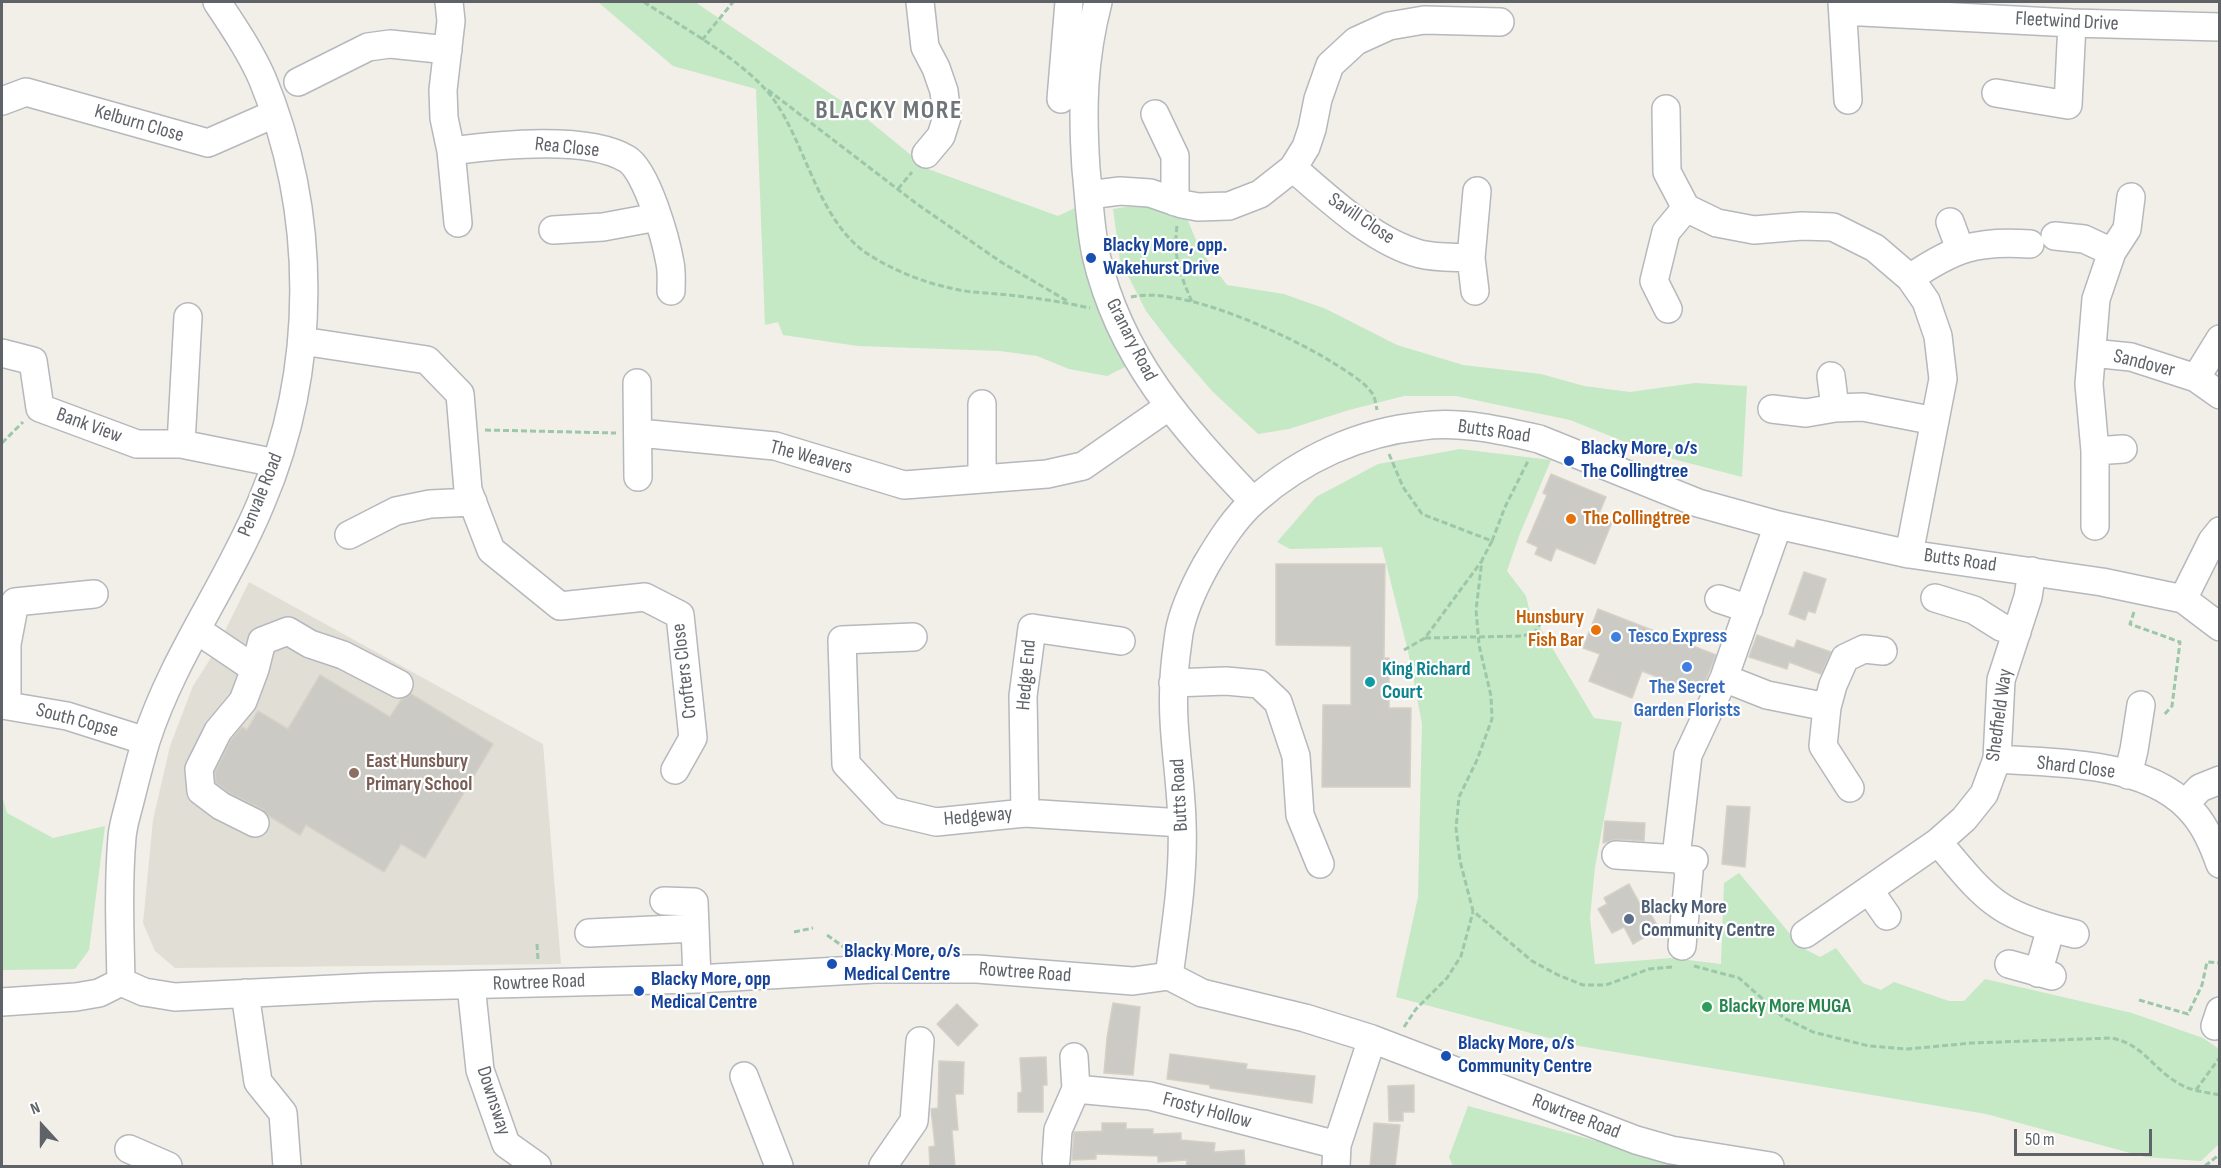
<!DOCTYPE html>
<html>
<head>
<meta charset="utf-8">
<style>
	body { margin:0 }
	#map { position:relative; width:2221px; height:1168px; overflow:hidden; background:#f1efe8; font-family:"Sofia Sans Condensed",sans-serif }
	canvas { display:block }
	.frame { position:absolute; inset:0; border:3px solid #5f6368; pointer-events:none }
	.north { position:absolute; left:12px; top:1096px; width:60px; height:60px; -webkit-text-stroke:4px #fff; paint-order:stroke; rotate:339deg; font-size:16px; font-weight:700; line-height:24px; text-align:center; color:#5f6368 }
	.north::after { content:''; display:block; margin:auto; width:21px; height:27px; background:#5f6368; clip-path:polygon(50% 0,100% 100%,50% 72%,0 100%) }
	.scale { position:absolute; left:2014px; top:1129px; width:138px; height:27px; box-sizing:border-box; border:3px solid #5f6368; border-top:0; padding-left:8px; font-size:18px; line-height:21px; white-space:nowrap; color:#5f6368; -webkit-text-stroke:4px #fff; paint-order:stroke }
</style>
</head>
<body>
<div id="map">
<canvas width="2221" height="1168"></canvas>
<div class="frame"></div>
<div class="north">N</div>
<div class="scale">50 m</div>
</div>
<script>
const g = document.querySelector('canvas').getContext('2d');
g.lineJoin = 'round';
function fill(path, color) {
  g.fillStyle = color;
  g.fill(path, 'evenodd');
}
function strokePath(path, color, width, dash) {
  g.strokeStyle = color;
  g.lineWidth = width;
  g.lineCap = dash ? 'butt' : 'round';
  g.setLineDash(dash || []);
  g.stroke(path);
}
function label(font, color, halo, rows, align = 'center') {
  g.font = font + ' "Sofia Sans Condensed",sans-serif';
  g.lineWidth = 4.5;
  g.setLineDash([]);
  g.textBaseline = 'middle';
  g.strokeStyle = halo;
  g.fillStyle = color;
  for (const [text, x, y, turn = 0] of rows) {
    g.save();
    g.translate(x, y);
    g.rotate((+turn || 0) * Math.PI / 180);
    g.textAlign = isNaN(turn) ? turn : align;
    if (halo) g.strokeText(text, 0, 0);
    g.fillText(text, 0, 0);
    g.restore();
  }
}
fill(new Path2D(`
	M249 582 543 744 561 964 175 968 155 951 143 923 153 820 170 746 193 686 214 653Z`), '#e1ded6');
fill(new Path2D(`
	M598 2H695L862 115 928 169 1058 216 1075 208 1092 293 1111 336 1127 366 1107 376 1069 369 1037 356 1000 351 858 346 783 335 778 322 765 325 756 89 673 66Z
	M1126 207H1149L1186 216 1200 250 1227 285 1284 294 1326 309 1397 345 1463 365 1541 374 1584 386 1630 392 1695 383 1747 386 1742 477 1658 455 1570 420 1456 396H1404L1349 410 1289 429 1258 434 1213 392 1172 345 1146 311 1120 260 1113 209Z
	M1460 449 1551 460 1519 536 1507 571 1526 596 1529 609 1594 718 1622 722 1595 867 1590 918 1595 964 1672 958 1721 964 1724 883 1739 873 1801 947 1820 957 1836 948 1863 983 1881 990 1894 982 1949 1001H1964L1985 979 2132 1013 2203 1038 2219 1049V1144L2201 1161 2145 1157 1986 1114 1579 1046 1396 997 1418 897 1422 724 1408 651 1382 547 1290 549 1277 542 1316 497 1378 464Z
	M2 796 7 813 53 838 105 826 89 950 75 969 2 970Z
	M1468 1106 1685 1165 1700 1166H1453L1449 1157Z`), '#c5e8c5');
const building = new Path2D(`
	M1551 474 1606 497 1598 516 1612 522 1595 564 1556 548 1551 561 1535 554 1538 547 1527 542 1547 495 1543 493Z
	M1276 564H1385L1384 658H1389V708H1411L1410 787H1322L1323 705H1351V646L1276 645Z
	M1804 572 1826 579 1815 613 1808 611 1805 620 1789 614Z
	M1598 609 1716 655 1704 684 1692 680 1688 689 1642 671 1632 698 1589 681 1600 654 1583 648Z
	M1757 635 1794 648 1797 640 1831 652 1821 674 1789 662 1787 669 1749 657Z
	M320 675 390 717 401 700 411 694 493 744 425 858 401 844 384 872 306 825 300 835 269 816 262 809 229 793 216 783 215 772 231 740 242 727 247 730 258 711 288 729Z
	M1727 806 1750 807 1745 867 1722 864Z
	M1605 821 1645 823 1644 841 1617 839 1603 843Z
	M1629 884 1645 913 1649 911 1657 925 1653 932 1633 944 1624 927 1612 933 1598 909 1607 904 1604 898Z
	M1113 1003 1140 1007 1133 1075 1104 1073 1107 1038Z
	M957 1004 978 1025 958 1046 937 1024Z
	M1170 1054 1247 1064 1246 1069 1315 1076 1312 1103 1210 1088V1085L1167 1079Z
	M1046 1057 1047 1085H1043V1112H1018V1093L1022 1092 1020 1058Z
	M939 1061 964 1062 963 1094H955L958 1130H952L955 1167H930L929 1147 935 1146 931 1109 938 1108Z
	M1414 1085V1112H1403V1121H1389L1388 1086Z
	M1102 1123H1126V1129H1153V1134L1181 1133V1140L1215 1143 1214 1152 1244 1150 1245 1167H1186L1187 1160 1158 1162V1156L1096 1154V1159L1072 1160 1074 1132 1102 1131Z
	M1374 1123 1400 1125 1395 1167H1370Z`);
fill(building, '#cccac5');
strokePath(building, '#d6d1c6', 1.5);
const minor = new Path2D(`
	M449 2 451 21 443 90 444 118 451 151 458 223
	M920 2 925 47 936 68 944 91 947 117 941 136 926 154
	M1098 2C1083 60 1082 109 1086 169 1089 197 1090 227 1096 255 1120 359 1182 426 1253 501
	M1842 2 1848 100
	M1843 11 2072 23 2220 27
	M298 82 368 47 390 44 448 50
	M1996 93 2068 105 2072 23
	M1061 99 1069 2
	M2 101 26 92 208 143 274 114
	M1666 109 1667 172 1686 208 1717 223 1754 230 1802 226 1833 227 1875 248 1910 278 1926 301 1938 336 1943 379 1909 554
	M1155 114 1175 156V202
	M451 151C497 145 587 135 627 159 647 171 666 240 670 263 672 272 671 282 671 291
	M1293 168C1329 199 1374 242 1420 254 1436 258 1455 257 1471 258L1477 191
	M1089 195 1120 191 1150 193 1182 204 1198 207 1229 206 1260 194 1293 168 1306 147 1312 129 1318 99 1330 65 1356 41 1389 26 1424 20 1500 22
	M1950 222 1960 249
	M553 230 603 227 657 217
	M2055 236 2084 239 2112 252
	M1471 258 1475 291
	M1910 278C1954 248 1977 240 2030 244
	M1668 309 1654 281 1666 232 1686 208
	M302 341 427 360 460 394 468 490 491 550 560 606 645 597 680 615 693 738 675 770
	M2 353 33 361 40 408 137 444H181L276 463
	M2092 353 2131 357 2196 378 2220 395
	M1831 376 1835 408
	M2196 378 2220 339
	M637 383 638 477
	M1772 409 1806 413 1835 408 1863 407 1935 421
	M639 433 775 446 904 485 1047 474 1083 466 1168 407
	M181 444 188 317
	M2095 451 2123 449
	M982 479V404
	M2095 526V451L2089 384 2096 299 2112 252 2127 229 2131 197
	M349 535 396 511 430 504 473 502
	M1935 598 1974 610 2001 627 2017 632
	M1719 599 1749 609
	M2183 599 2212 541 2220 531
	M197 630 255 669 243 701 218 731 199 769 201 791 221 806 255 823
	M913 637 842 640 846 764 890 811 936 822 1025 813 1182 823
	M255 669 262 641 288 631 310 644 343 655 399 684
	M1724 678 1767 695 1827 707 1833 685 1845 658 1864 649 1883 651
	M1173 683 1226 681 1259 684 1278 702 1296 756 1300 815 1320 864
	M2 705 67 716 146 741
	M7 705V644L15 602 94 594
	M1827 707 1823 746 1850 788
	M1997 759C2059 764 2152 760 2195 815 2206 828 2214 847 2220 864
	M2128 775 2134 750 2141 705
	M2185 804 2200 788 2220 780
	M1025 813 1023 696 1032 628 1121 641
	M1938 842C1958 865 1976 890 2000 906 2019 919 2053 929 2075 934
	M1616 855 1694 860
	M1676 857 1688 755 1724 678 1778 525
	M1869 890 1887 916
	M664 901 694 902 697 979
	M589 933 695 928
	M1805 934 1938 842 1964 819 1984 794 1997 759 2001 680 2028 597 2032 571
	M1682 946 1689 872 1682 858
	M2009 964 2052 976
	M2038 973 2051 928
	M1169 976C1176 925 1184 874 1182 823 1181 776 1171 729 1174 682 1174 666 1177 649 1179 633 1183 610 1195 585 1206 565 1219 543 1235 517 1255 500 1301 459 1360 432 1422 426 1460 421 1501 430 1539 439L1698 503 1778 525 1909 554 2102 582 2183 599 2220 627
	M121 982C120 934 118 885 122 837 123 825 127 813 130 801 135 781 140 761 146 741 173 657 227 585 261 503 318 370 318 212 262 78 250 51 233 26 217 2
	M471 985 480 1070 506 1144 537 1166
	M245 993 258 1082 283 1113 287 1166
	M2 1002 76 997 99 993 121 982 144 992 175 997 373 987 697 979 874 969H977L1133 981 1169 976 1202 993 1305 1018 1372 1039 1636 1140 1671 1150 1770 1166
	M2215 1026 2220 1011
	M744 1076 779 1166
	M1076 1089 1150 1096 1337 1145
	M129 1149 168 1166
	M1056 1160 1058 1130 1076 1089 1074 1057
	M883 1166 914 1121 920 1041
	M1336 1166 1337 1145 1372 1039`);
strokePath(minor, '#b5b8bc', 30);
strokePath(new Path2D(`
	M644 2C682 27 748 63 774 100 807 146 819 225 871 256 895 271 923 282 950 288 969 293 990 293 1009 295 1036 298 1063 302 1090 308
	M702 40 733 2
	M768 90 917 204 1001 262 1069 302
	M898 189 912 172
	M1177 226C1173 257 1180 274 1192 302
	M1131 297C1182 285 1288 335 1332 362 1344 370 1364 381 1372 393 1375 397 1376 405 1377 410
	M485 430 616 433
	M2 443 23 422
	M1389 454 1403 487 1422 514 1492 541 1482 560 1476 610 1479 645 1491 696 1492 719 1477 760 1459 797 1456 828 1460 861 1473 911 1532 961 1558 975 1583 985H1606L1649 969 1672 967
	M1492 541 1505 507 1529 459
	M2134 612 2130 624 2180 642 2172 706 2163 716
	M1425 638 1523 636 1535 632 1542 621
	M1404 650 1425 638 1481 562
	M794 932 813 928
	M827 935 845 948
	M537 944 538 960
	M1694 966 1739 978 1784 1018 1813 1032 1869 1046 1908 1049 1972 1043 2112 1038C2144 1045 2152 1068 2178 1083 2190 1091 2206 1092 2220 1095
	M2139 1000 2188 1014 2202 985 2207 962 2220 963
	M1404 1027 1416 1009 1447 978 1461 956 1473 912
	M2196 1090 2220 1057
	M2205 1166 2220 1154`), '#9cc7a9', 3, [6, 3]);
strokePath(minor, '#fff', 27);
for (const [x, y, r, color] of [
	[1091,258,6,"#1a4fb4"],
	[1569,461,6,"#1a4fb4"],
	[1571,519,6,"#e8710a"],
	[1596,630,6,"#e8710a"],
	[1616,637,6,"#3f7fe0"],
	[1687,667,6,"#3f7fe0"],
	[1370,682,6,"#0f9aa8"],
	[354,773,6,"#8d6e63"],
	[1629,919,6,"#5c6f8a"],
	[832,964,6,"#1a4fb4"],
	[639,991,6,"#1a4fb4"],
	[1707,1007,6,"#2e9e5b"],
	[1446,1056,6,"#1a4fb4"]
]) {
  const dot = new Path2D();
  dot.arc(x, y, r, 0, 2 * Math.PI);
  g.fillStyle = color;
  g.fill(dot);
  strokePath(dot, '#fff', 2);
}
label('20px', '#5f6368', '#fff', [
	["Fleetwind Drive",2067,22,3],
	["Kelburn Close",139,124,16],
	["Rea Close",567,148,6],
	["Savill Close",1361,219,34],
	["Granary Road",1131,340,63],
	["Sandover",2144,364,14],
	["Bank View",89,426,20],
	["Butts Road",1494,432,8],
	["The Weavers",811,458,15],
	["Penvale Road",261,495,-68],
	["Butts Road",1960,561,8],
	["Crofters Close",685,671,-97],
	["Hedge End",1027,675,-85],
	["Shedfield Way",2000,715,-82],
	["South Copse",77,721,15],
	["Shard Close",2076,768,7],
	["Butts Road",1180,795,-93],
	["Hedgeway",978,817,-5],
	["Rowtree Road",1025,973,4],
	["Rowtree Road",539,983,-2],
	["Downsway",493,1101,72],
	["Frosty Hollow",1207,1111,15],
	["Rowtree Road",1576,1117,21]
]);
label('bold 20px', '#164399', '#fff', [
	["Blacky More, opp.",1103,246],
	["Wakehurst Drive",1103,269],
	["Blacky More, o/s",1581,449],
	["The Collingtree",1581,472],
	["Blacky More, o/s",844,952],
	["Medical Centre",844,975],
	["Blacky More, opp",651,980],
	["Medical Centre",651,1003],
	["Blacky More, o/s",1458,1044],
	["Community Centre",1458,1067]
], 'left');
label('bold 20px', '#c56008', '#fff', [
	["The Collingtree",1583,519],
	["Hunsbury",1584,618,"right"],
	["Fish Bar",1584,641,"right"]
], 'left');
label('bold 20px', '#366cbe', '#fff', [
	["Tesco Express",1628,637],
	["The Secret",1687,688,"center"],
	["Garden Florists",1687,711,"center"]
], 'left');
label('bold 20px', '#0d838f', '#fff', [
	["King Richard",1382,670],
	["Court",1382,693]
], 'left');
label('bold 20px', '#785e54', '#fff', [
	["East Hunsbury",366,762],
	["Primary School",366,785]
], 'left');
label('bold 20px', '#4e5e75', '#fff', [
	["Blacky More",1641,908],
	["Community Centre",1641,931]
], 'left');
label('bold 20px', '#27864d', '#fff', [
	["Blacky More MUGA",1719,1007]
], 'left');
g.letterSpacing = '1.5px';
label('bold 26px', '#70757a', '#fff', [
	["BLACKY MORE",889,111]
]);
g.letterSpacing = '0px';
</script>
</body>
</html>
